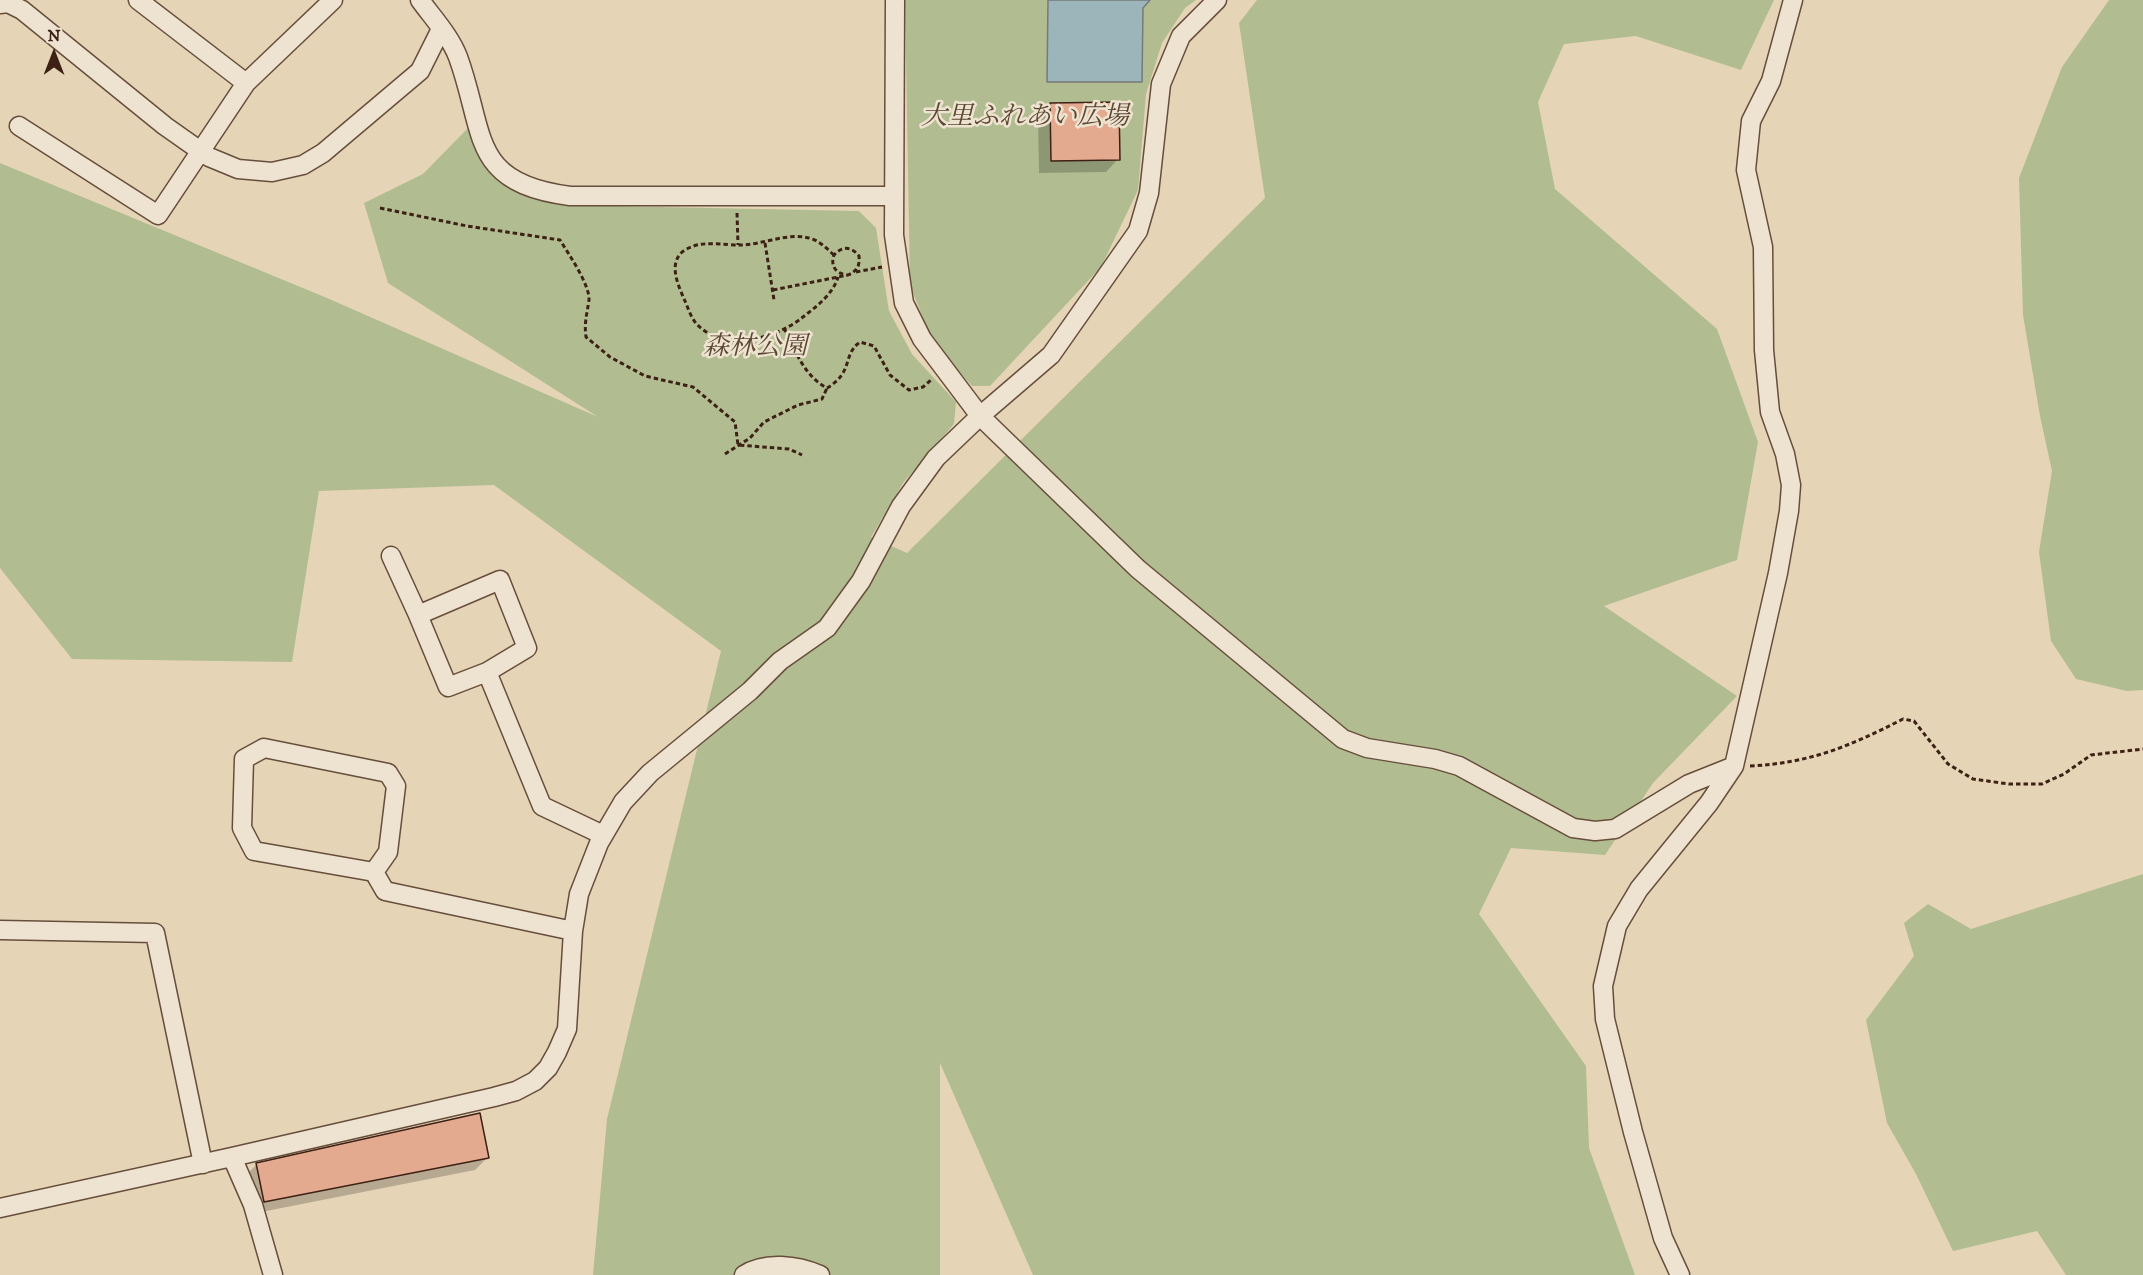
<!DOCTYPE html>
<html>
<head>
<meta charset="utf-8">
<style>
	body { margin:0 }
	#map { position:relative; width:2143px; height:1275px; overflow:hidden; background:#e5d4b6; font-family:"IM FELL DW Pica",serif }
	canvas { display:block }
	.north { position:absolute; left:24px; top:24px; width:60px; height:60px; -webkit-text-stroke:4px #eee3d0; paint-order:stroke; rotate:0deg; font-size:16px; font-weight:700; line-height:24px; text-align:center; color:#3d2114 }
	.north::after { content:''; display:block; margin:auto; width:21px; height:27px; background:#3d2114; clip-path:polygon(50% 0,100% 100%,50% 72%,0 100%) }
</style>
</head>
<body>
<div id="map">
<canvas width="2143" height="1275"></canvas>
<div class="north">N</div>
</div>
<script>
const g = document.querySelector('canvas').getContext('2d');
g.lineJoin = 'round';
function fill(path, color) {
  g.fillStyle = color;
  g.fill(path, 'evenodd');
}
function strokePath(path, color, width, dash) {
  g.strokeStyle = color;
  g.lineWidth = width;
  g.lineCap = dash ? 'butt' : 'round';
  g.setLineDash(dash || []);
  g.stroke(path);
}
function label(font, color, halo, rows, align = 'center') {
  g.font = font + ' "IM FELL DW Pica","Noto Serif JP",serif';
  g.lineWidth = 5;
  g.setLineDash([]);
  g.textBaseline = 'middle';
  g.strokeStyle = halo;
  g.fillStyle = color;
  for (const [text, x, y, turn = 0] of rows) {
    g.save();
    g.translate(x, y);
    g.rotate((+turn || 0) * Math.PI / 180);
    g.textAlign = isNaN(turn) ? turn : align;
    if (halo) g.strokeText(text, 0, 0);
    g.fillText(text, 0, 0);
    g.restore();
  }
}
fill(new Path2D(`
	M905 0H1196L1185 8 1162 43 1146 94 1138 190 1101 267 990 386H972L932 341 910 285Z
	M1257 0H1774L1741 70 1636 36 1564 44 1538 102 1555 189 1717 329 1758 442 1737 560 1604 606 1737 696 1653 783 1605 855 1511 848 1479 914 1586 1066 1589 1148 1635 1275H1033L940 1063V1275H593L607 1119 721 651 494 485 319 491 292 662 72 659 0 568V163L327 298 598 417 388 283 364 203 423 174 468 128C489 178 507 195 561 205L859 211 876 228 889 311 912 354 956 402 954 424 903 483 871 537 907 553 1265 198 1239 23Z
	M2109 0H2143V690L2127 691 2076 679 2051 641 2039 552 2052 471 2040 416 2023 315 2019 178 2062 67Z
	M2143 874V1275H2066L2037 1231 1953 1251 1916 1174 1887 1123 1866 1020 1914 956 1904 923 1928 904 1971 929Z`), '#b1bd91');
const water = new Path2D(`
	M1048 0H1150L1143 8 1142 82H1047Z`);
fill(water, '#9cb5ba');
strokePath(water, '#767a78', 1.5);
fill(new Path2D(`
	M1051 104 1118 159 1106 172 1039 173 1038 117Z
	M488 1157 475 1170 251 1214 244 1177 257 1164Z`), '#0003');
const building = new Path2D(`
	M1119 102 1120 160 1051 161 1050 103Z
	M480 1113 489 1158 264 1202 256 1163Z`);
fill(building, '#e4aa90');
strokePath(building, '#3d2114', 1.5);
const minor = new Path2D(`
	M138 0 246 83
	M420 0C433 18 450 36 458 57 486 134 469 183 570 196H893
	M895 0 894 235 904 303 922 339 980 416 1138 569 1343 739 1367 748 1435 759 1459 766 1573 828 1595 831 1615 829 1689 784 1734 766
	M0 4 8 3 22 10 165 126 209 157 238 169 272 172 303 165 323 153 420 71 441 29
	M19 126 158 215 246 83 333 0
	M391 556 418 615
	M487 672 527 648 500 580 418 615 448 687 487 672 542 806 603 835
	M374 872 388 852 396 786 388 773 264 748 244 759 242 828 254 851 374 872 385 891 573 931
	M0 930 155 933 203 1164
	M232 1157 494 1097 516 1091 535 1081 548 1068 557 1052 567 1029 573 931 579 894 599 843 623 802 650 773 750 691 780 661 827 628 861 581 901 506 936 458 980 416 1051 355 1138 231 1149 193 1161 84 1181 36 1217 0
	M0 1208 232 1157 253 1205 273 1275
	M744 1275C765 1261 797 1265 820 1275
	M1680 1275 1663 1238 1633 1132 1605 1019 1603 986 1617 926 1639 889 1709 803 1734 766 1778 573 1789 511 1791 485 1785 454 1770 412 1764 350 1763 247 1746 170 1751 121 1771 81 1793 0`);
strokePath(minor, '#674e3c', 21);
strokePath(new Path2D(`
	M380 208 467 226 560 240C568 253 590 285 589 300 587 314 584 323 586 337L610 357 645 376 693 387 735 422 738 445 789 449 802 455
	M737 213 738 245
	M765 243 774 300
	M834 255C827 249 821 242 812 239 791 231 762 245 740 245 726 245 704 241 691 247 665 257 677 283 685 301 688 308 691 317 695 322 721 354 776 339 803 317 817 306 833 294 838 277
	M856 272 882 267
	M773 290 848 275C857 271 860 266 859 256 851 246 842 246 834 255 830 266 836 274 848 275
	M784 328C795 350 804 376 827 388 854 372 842 355 860 342L874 346 890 375 909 390 923 387 931 380
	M725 454 750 438 764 422 798 405 822 399 827 388
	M1750 766C1811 763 1850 746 1903 719L1914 721 1948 764 1973 779 2009 784H2042L2064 774 2091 755 2143 749`), '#3d2114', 3, [4.5, 3]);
strokePath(minor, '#eee3d0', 18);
label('italic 26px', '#5a4833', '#eee3d0', [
	["大里ふれあい広場",1025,119],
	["森林公園",755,349]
]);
</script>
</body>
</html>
